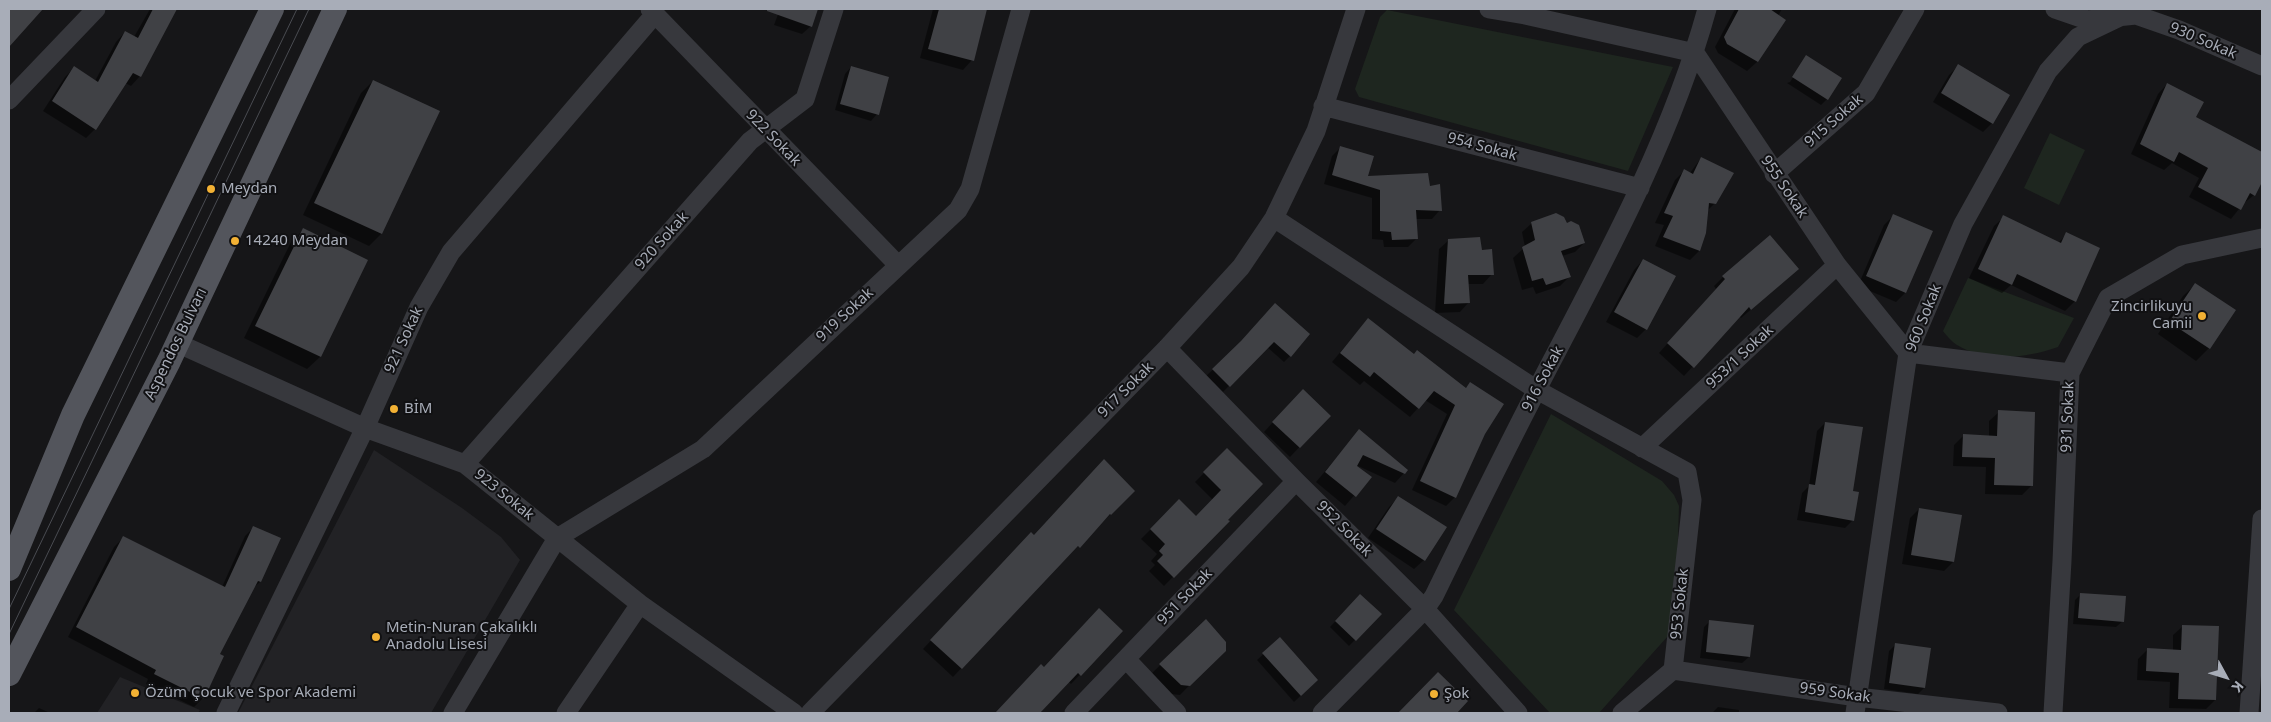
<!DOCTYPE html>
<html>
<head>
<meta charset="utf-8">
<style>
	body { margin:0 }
	#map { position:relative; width:2271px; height:722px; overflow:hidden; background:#161618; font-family:"Noto Sans",sans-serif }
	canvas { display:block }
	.frame { position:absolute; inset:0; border:10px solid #a8adb8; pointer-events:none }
	.north { position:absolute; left:2201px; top:652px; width:50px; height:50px; -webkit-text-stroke:4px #111113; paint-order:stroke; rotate:129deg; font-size:14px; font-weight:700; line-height:20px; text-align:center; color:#a8adb8 }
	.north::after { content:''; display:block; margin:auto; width:18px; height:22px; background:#a8adb8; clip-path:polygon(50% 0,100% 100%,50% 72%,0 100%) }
</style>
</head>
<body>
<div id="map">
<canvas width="2271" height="722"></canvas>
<div class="frame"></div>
<div class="north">K</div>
</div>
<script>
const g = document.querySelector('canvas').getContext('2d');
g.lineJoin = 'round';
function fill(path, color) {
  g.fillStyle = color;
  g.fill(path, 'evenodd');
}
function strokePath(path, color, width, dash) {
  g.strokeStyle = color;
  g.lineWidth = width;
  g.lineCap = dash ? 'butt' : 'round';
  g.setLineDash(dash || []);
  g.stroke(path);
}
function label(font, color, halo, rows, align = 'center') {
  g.font = font + ' "Noto Sans",sans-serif';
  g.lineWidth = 4;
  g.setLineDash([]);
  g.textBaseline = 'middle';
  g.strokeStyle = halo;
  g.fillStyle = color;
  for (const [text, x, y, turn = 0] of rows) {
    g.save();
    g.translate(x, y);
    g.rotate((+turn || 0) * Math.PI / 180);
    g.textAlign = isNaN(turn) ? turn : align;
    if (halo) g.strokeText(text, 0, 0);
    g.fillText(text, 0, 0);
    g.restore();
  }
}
fill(new Path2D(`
	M374 450 462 508 501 537 520 560 431 713H238Z
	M120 677 200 710 198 713H97Z`), '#222225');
fill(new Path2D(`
	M1387 10 1673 67 1628 171 1359 97 1355 89 1380 17Z
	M2050 133 2085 150 2059 205 2024 188Z
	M1968 278 2074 318 2058 347C2027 358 1987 363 1957 345 1952 342 1947 336 1943 331Z
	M1551 414 1662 481 1674 495 1679 506 1677 569 1668 636 1599 713H1550L1454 610Z`), '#1e261f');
fill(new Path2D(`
	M9 9H41L9 45Z
	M150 9H176L140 76 131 86 125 83 95 129 86 138 43 111 65 77 74 68 95 81 116 42 125 32 134 37Z
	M780 9H817L811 26 802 34 774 25Z
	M933 9H986L972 60 963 70 920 58Z
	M1735 9H1782L1778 16 1784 20 1757 62 1747 71 1718 53 1715 47Z
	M1807 56 1827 99 1821 105 1787 83 1790 82Z
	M1958 66 1992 123 1983 132 1933 102 1949 75Z
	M851 67 877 114 871 121 835 110 845 74Z
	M373 81 381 234 369 246 303 215 361 93Z
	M2167 84 2194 117 2262 153V179L2254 195 2243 204 2231 219 2189 197 2199 178 2172 163 2164 170 2131 154 2158 94Z
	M1341 147 1366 177 1429 187 1440 210 1432 219H1415L1417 238 1408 247H1384L1383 240 1372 239V198L1324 184 1332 156Z
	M1701 158 1715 203 1707 211 1699 251 1690 260 1655 246 1664 225 1655 223 1675 180 1685 170 1690 173Z
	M1893 216 1905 293 1896 302 1858 286 1884 225Z
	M2004 217 2058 243 2067 234 2075 301 2065 311 2011 285 2002 293 1969 278 1994 226Z
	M1532 223 1566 225 1584 243 1575 252 1562 256 1569 277 1560 286 1536 294 1533 287 1522 290 1513 258 1525 247 1522 232Z
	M303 230 367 261 320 357 307 369 244 338 291 242Z
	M1449 240 1481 252 1492 274 1483 284H1467L1469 302 1460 312 1435 313 1439 249Z
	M1643 260 1646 329 1637 338 1606 322 1634 270Z
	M1723 277 1788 278 1741 318 1739 316 1684 376 1659 353 1716 289 1714 286Z
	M2196 284 2234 310 2209 348 2196 361 2158 334 2183 296Z
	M1269 311 1290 356 1284 362 1267 347 1223 392 1206 376 1237 347Z
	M1368 319 1413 355 1465 389 1470 384 1484 433 1455 497 1446 506 1412 490 1447 414 1425 400 1410 417 1364 381 1360 385 1332 362Z
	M1293 400 1329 416 1290 457 1264 432Z
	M1999 412 2031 486 2022 495 1985 494 1986 467 1953 466 1954 445 1964 435 1989 436V421Z
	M1825 423 1852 492 1853 520 1845 528 1797 520 1802 493 1809 486 1817 431Z
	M1359 431 1404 473 1395 483 1356 465 1355 467 1370 477 1345 506 1316 482Z
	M1227 450 1228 521 1164 586 1149 571 1155 565 1151 561 1157 554 1141 539 1179 501 1196 517 1213 500 1195 482Z
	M1134 491 1045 579 953 677 923 649 1023 542Z
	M1398 498 1446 527 1424 560 1414 569 1368 538 1389 507Z
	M1919 509 1953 562 1944 571 1902 564 1910 518Z
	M254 527 260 582 251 590 219 655 203 698 194 707 146 684 148 679 68 637 114 547 123 538 222 587 245 536Z
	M2081 594 2123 621 2116 627 2073 624 2075 600Z
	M1360 595 1380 614 1349 646 1330 627Z
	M1206 621 1224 650 1180 695 1171 694 1151 674Z
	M1710 621 1752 626 1749 657 1742 663 1700 658 1704 627Z
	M2183 626 2215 700 2206 709 2169 708 2170 682 2137 680 2138 659 2148 649 2173 651V635Z
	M1122 631 1071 684 1068 681 1038 713H996L1032 675Z
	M1280 639 1311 686 1294 702 1257 660Z
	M1896 644 1924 688 1918 694 1884 689 1889 651Z
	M1438 674 1467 701 1455 713H1400Z
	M1718 707 1739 710V713H1712Z
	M39 708 50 713H34Z`), '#0007');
fill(new Path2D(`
	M9 9H43L9 47Z
	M153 9H177L141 77 133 73 96 130 52 101 74 66 98 82 125 31 138 38Z
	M767 9H818L812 27 767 11Z
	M939 9H987L974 61 928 49Z
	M1739 9H1770L1786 20 1758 62 1727 44 1724 37Z
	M1806 55 1842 78 1828 100 1792 77Z
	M1958 64 2010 95 1993 124 1941 93Z
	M851 66 889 77 879 115 840 104Z
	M373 80 440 111 382 234 314 203Z
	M2167 83 2204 102 2196 117 2262 152V182L2255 196 2250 193 2241 210 2198 187 2208 168 2179 152 2174 162 2140 144Z
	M1340 146 1374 156 1368 176 1428 173 1430 186 1440 184 1442 211 1416 210 1418 239 1392 240 1391 232 1380 231V190L1332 175Z
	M1701 157 1734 173 1716 204 1709 203 1706 233 1700 251 1663 237 1673 216 1664 213 1684 169 1693 174Z
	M1556 213 1564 217 1567 223 1571 221 1579 225 1585 243 1561 251 1571 277 1546 285 1543 278 1532 281 1522 247 1535 240 1531 222Z
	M1893 214 1933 231 1906 293 1866 276Z
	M2003 215 2061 243 2066 232 2100 248 2076 302 2017 274 2012 285 1978 269Z
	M303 228 368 260 321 357 255 326Z
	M1770 235 1799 269 1751 310 1749 307 1694 368 1667 343 1725 279 1722 276Z
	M1480 237 1482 250 1492 249 1494 275H1468L1470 303 1444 304 1448 239Z
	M1643 259 1676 276 1647 330 1614 312Z
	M2195 283 2236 310 2210 349 2169 322Z
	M1275 303 1310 334 1291 357 1274 342 1230 387 1212 369 1241 341Z
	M1368 318 1414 354 1417 350 1466 388 1470 382 1504 404 1485 434 1456 498 1420 481 1455 405 1434 391 1419 409 1374 372 1370 377 1340 353Z
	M1303 389 1331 416 1300 448 1272 422Z
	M1998 410 2035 412 2033 486 1994 485 1995 458 1962 457 1963 434 1997 436Z
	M1825 422 1863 427 1853 491 1859 492 1854 521 1805 512 1809 484 1815 485Z
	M1359 429 1408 470 1405 474 1363 455 1357 466 1372 477 1356 497 1325 472Z
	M1227 448 1263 484 1228 520 1230 521 1174 578 1157 561 1163 555 1159 551 1165 544 1150 529 1179 499 1196 516 1221 490 1203 472Z
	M1104 459 1135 491 1111 515 1110 514 1080 548 1078 546 962 669 930 640 1031 532 1034 535Z
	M1398 496 1447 527 1425 561 1376 529Z
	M1919 508 1962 515 1954 562 1911 555Z
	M253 526 281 538 261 582 258 581 220 654 224 656 204 699 154 674 156 670 76 627 123 536 225 587Z
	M2080 593 2126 596 2124 622 2078 618Z
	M1360 594 1382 614 1356 641 1335 621Z
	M1099 608 1123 631 1081 676 1078 673 1040 713H995L1041 664 1044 667Z
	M1206 619 1226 642V651L1190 686 1181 685 1159 664Z
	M1709 620 1754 625 1750 657 1706 652Z
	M2182 625 2219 626 2216 700 2178 699 2179 673 2146 671 2147 648 2181 650Z
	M1280 637 1318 680 1301 696 1262 653Z
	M1895 643 1931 648 1925 688 1889 683Z
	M1438 672 1468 701 1457 713H1398Z`), '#404145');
strokePath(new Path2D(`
	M650 9 898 265
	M1489 9 1525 15 1695 53 1837 265 1908 353 2070 373
	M2055 9 2087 20 2136 15 2179 30 2262 66
	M9 100 96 9
	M1323 106 1640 188
	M1774 174 1866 93 1915 9
	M1274 218 1537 390 1687 472 1692 500 1673 670 1622 713
	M177 343 365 428 465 464 640 604 794 713
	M1167 348 1296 481 1425 609 1518 713
	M1642 448 1837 265
	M465 464 750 141 805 99 834 9
	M1126 659 1177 713
	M1673 670 1857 697 1998 713
	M226 713 365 428 419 307 451 252 655 14
	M453 713 557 538 703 449 958 210 970 189 1021 9
	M566 713 640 604
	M810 713 1167 348 1241 267 1274 218 1316 131 1356 9
	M1074 713 1296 481
	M1322 713 1425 609 1434 596C1471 520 1508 445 1547 370 1608 254 1672 136 1707 9
	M1855 713 1908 353 1963 224 2048 71 2078 37 2124 15
	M2053 713 2062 561 2070 373 2108 298 2182 255 2262 238
	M2249 713 2262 519`), '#37383d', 19);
strokePath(new Path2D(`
	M9 569 73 415 272 9
	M9 674 169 361 335 9`), '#53555c', 24);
strokePath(new Path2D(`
	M9 609 297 9
	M9 634 309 9`), '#4a4c52', 1);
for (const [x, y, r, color] of [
	[211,189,5,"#f2b134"],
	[235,241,5,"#f2b134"],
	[2202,316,5,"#f2b134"],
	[394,409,5,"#f2b134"],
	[376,637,5,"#f2b134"],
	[135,693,5,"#f2b134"],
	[1434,694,5,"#f2b134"]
]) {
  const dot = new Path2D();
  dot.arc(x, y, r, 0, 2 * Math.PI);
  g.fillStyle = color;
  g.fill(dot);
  strokePath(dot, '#111113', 2);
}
label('15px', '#a8adb8', '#111113', [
	["930 Sokak",2203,41,23],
	["915 Sokak",1834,121,-41],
	["922 Sokak",773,138,46],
	["954 Sokak",1482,147,15],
	["955 Sokak",1784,187,56],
	["920 Sokak",662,241,-48],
	["919 Sokak",845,315,-43],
	["960 Sokak",1924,318,-68],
	["921 Sokak",404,340,-65],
	["Aspendos Bulvarı",176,344,-64],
	["953/1 Sokak",1740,357,-43],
	["916 Sokak",1543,379,-62],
	["917 Sokak",1126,390,-45],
	["931 Sokak",2068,417,-88],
	["923 Sokak",504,495,39],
	["952 Sokak",1344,529,45],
	["951 Sokak",1185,597,-46],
	["953 Sokak",1680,604,-84],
	["959 Sokak",1835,693,8]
]);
label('15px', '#a8adb8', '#111113', [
	["Meydan",221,189],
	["14240 Meydan",245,241],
	["Zincirlikuyu",2192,307,"right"],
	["Camii",2192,324,"right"],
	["BİM",404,409],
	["Metin-Nuran Çakalıklı",386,628],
	["Anadolu Lisesi",386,645],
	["Özüm Çocuk ve Spor Akademi",145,693],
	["Şok",1444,694]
], 'left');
</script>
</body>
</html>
